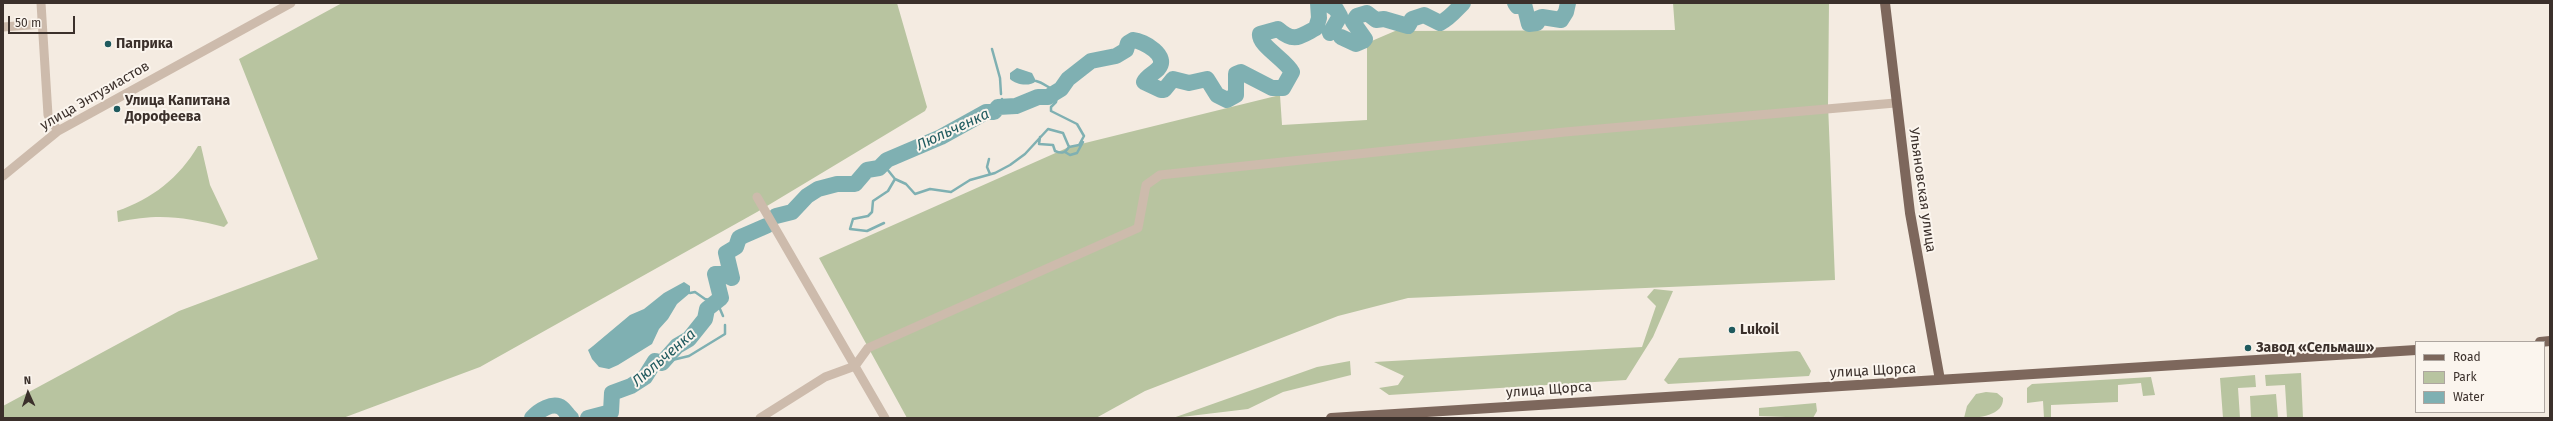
<!DOCTYPE html>
<html>
<head>
<meta charset="utf-8">
<style>
	body { margin:0 }
	#map { position:relative; width:2553px; height:421px; overflow:hidden; background:#f4ebe1; font-family:"Fira Sans",sans-serif }
	canvas { display:block }
	.frame { position:absolute; inset:0; border:4px solid #3b302b; pointer-events:none }
	.legend { position:absolute; left:2415px; top:341px; width:130px; height:72px; box-sizing:border-box; background:#fbf5ee; border:1px solid #aea6a0; margin:0; padding:5px 7px; list-style:none; font-size:12px; color:#3b302b }
	.legend li { display:flex; align-items:center; gap:8px; height:20px }
	.legend b { width:20px; border:1px solid #aea6a0 }
	.north { position:absolute; left:8px; top:373px; width:40px; height:40px; -webkit-text-stroke:3px #fbf5ee; paint-order:stroke; rotate:357deg; font-size:11px; font-weight:700; line-height:16px; text-align:center; color:#3b302b }
	.north::after { content:''; display:block; margin:auto; width:14px; height:18px; background:#3b302b; clip-path:polygon(50% 0,100% 100%,50% 72%,0 100%) }
	.scale { position:absolute; left:8px; top:16px; width:67px; height:18px; box-sizing:border-box; border:2px solid #3b302b; border-top:0; padding-left:5px; font-size:12px; line-height:14px; white-space:nowrap; color:#3b302b; -webkit-text-stroke:3px #fbf5ee; paint-order:stroke }
</style>
</head>
<body>
<div id="map">
<canvas width="2553" height="421"></canvas>
<div class="frame"></div>
<ul class="legend">
<li><b style="height:5px;background:#7d675c"></b>Road</li>
<li><b style="height:11px;background:#b8c4a0"></b>Park</li>
<li><b style="height:11px;background:#7fb0b2"></b>Water</li>
</ul>
<div class="north">N</div>
<div class="scale">50 m</div>
</div>
<script>
const g = document.querySelector('canvas').getContext('2d');
g.lineJoin = 'round';
function fill(path, color) {
  g.fillStyle = color;
  g.fill(path, 'evenodd');
}
function strokePath(path, color, width, dash) {
  g.strokeStyle = color;
  g.lineWidth = width;
  g.lineCap = dash ? 'butt' : 'round';
  g.setLineDash(dash || []);
  g.stroke(path);
}
function label(font, color, halo, rows, align = 'center') {
  g.font = font + ' "Fira Sans",sans-serif';
  g.lineWidth = 4;
  g.setLineDash([]);
  g.textBaseline = 'middle';
  g.strokeStyle = halo;
  g.fillStyle = color;
  for (const [text, x, y, turn = 0] of rows) {
    g.save();
    g.translate(x, y);
    g.rotate((+turn || 0) * Math.PI / 180);
    g.textAlign = isNaN(turn) ? turn : align;
    if (halo) g.strokeText(text, 0, 0);
    g.fillText(text, 0, 0);
    g.restore();
  }
}
fill(new Path2D(`
	M342 3H897L927 107 925 111 757 212 480 367 343 418H3V406L179 311 318 259 239 59Z
	M1673 3H1829L1828 104 1835 280 1408 298 1338 316 1145 391 1096 418H907L819 258 1069 147 1081 144 1280 95 1282 125 1367 120V43L1395 31 1675 30Z
	M198 146H201L210 185 228 223 224 227C185 217 159 213 118 222L117 211C152 199 179 178 198 146Z
	M1654 289 1673 291 1653 337 1626 380 1389 395 1379 388 1398 385 1404 376 1374 362 1642 347 1656 306 1647 297Z
	M1797 351 1800 352 1811 371 1809 376 1668 384 1664 380 1679 358Z
	M1350 361 1351 375 1283 392 1248 409 1173 418 1317 367Z
	M2301 373 2303 418H2287L2285 385 2266 386 2265 375Z
	M2255 375 2256 387 2238 388 2240 418H2223L2220 378Z
	M2151 377 2155 395 2143 396 2141 383 2118 385V402L2051 405V418H2044L2043 401 2027 403V388L2032 384Z
	M1986 392 1997 393 2003 398C2004 416 1978 418 1964 418L1967 406 1976 394Z
	M2276 394 2278 418H2251L2250 396Z
	M1816 403 1817 411 1813 418 1759 416V408Z`), '#b8c4a0');
fill(new Path2D(`
	M1017 68 1032 73 1036 81C1030 87 1016 85 1010 79V73Z
	M684 282 690 286V293L677 304 668 319 659 329 652 344 618 365 609 369 599 367 592 359 588 350 593 346 630 315 644 309 664 293Z`), '#7fb0b2');
strokePath(new Path2D(`
	M992 49 1000 78 1001 94
	M1002 107V99
	M1040 137 1039 144 1053 145 1055 151C1062 154 1065 153 1069 147
	M1065 152 1070 155 1077 153 1083 142
	M989 159 987 167 990 174
	M895 179 906 184 915 194 930 189 951 192 970 180 995 173 1010 165 1025 154 1048 129 1063 133 1069 147 1079 145 1084 136 1077 124 1051 111V107L1056 102 1058 91C1050 90 1045 83 1036 81
	M884 223 867 231 850 229 853 219 868 216 872 212 873 201 888 191 895 179 887 169 885 162
	M690 293 695 292 705 299 717 302 723 316
	M664 362 689 356 725 334V325`), '#7fb0b2', 2.5);
strokePath(new Path2D(`
	M1327 3 1336 9 1340 16 1330 33
	M1515 3 1517 6 1524 4 1529 24 1537 23V19L1542 17 1561 20 1566 12 1568 3
	M1341 37 1356 44 1363 41 1365 39 1353 22 1357 16 1367 13 1376 20 1384 19 1408 26 1412 19 1424 15 1440 23C1450 18 1455 11 1463 3
	M776 216 792 212 807 196 818 189 837 184H855L867 170 879 168 887 160 941 137 986 112H994L998 107 1016 106 1038 97H1048L1061 89 1068 79 1091 61 1116 56 1126 50 1128 43 1133 40C1144 41 1170 56 1158 69 1153 74 1147 76 1144 82L1161 90H1164L1173 79 1189 83 1207 79 1217 95 1227 100 1236 95V74L1241 72 1272 88H1283L1292 72C1286 60 1258 45 1260 34L1278 29C1294 43 1299 37 1316 28L1319 18 1318 3
	M532 418C538 411 553 401 562 408 566 411 567 415 571 418
	M588 418 611 412 612 393 631 386 645 377 655 361 662 363 677 346 689 339 705 319 707 309 721 298 715 274H724L732 278 726 253 736 247 739 238 743 236 766 226`), '#7fb0b2', 16);
strokePath(new Path2D(`
	M41 3 48 115 58 131
	M3 27 42 24
	M3 176 58 131 291 3
	M757 197 885 418
	M760 418 825 377 855 366 868 348 1138 228 1146 185 1160 175 1565 132 1895 103`), '#cdbbac', 9);
strokePath(new Path2D(`
	M1885 3 1910 213 1940 380
	M2540 342 2550 341
	M1331 418 2416 350`), '#7d675c', 10);
for (const [x, y, r, color] of [
	[108,44,4,"#1f5a5e"],
	[117,109,4,"#1f5a5e"],
	[1732,330,4,"#1f5a5e"],
	[2248,348,4,"#1f5a5e"]
]) {
  const dot = new Path2D();
  dot.arc(x, y, r, 0, 2 * Math.PI);
  g.fillStyle = color;
  g.fill(dot);
  strokePath(dot, '#fbf5ee', 1.5);
}
label('bold 14px', '#3b302b', '#fbf5ee', [
	["Паприка",116,44],
	["Улица Капитана",125,101],
	["Дорофеева",125,117],
	["Lukoil",1740,330],
	["Завод «Сельмаш»",2256,348]
], 'left');
label('14px', '#3b302b', '#fbf5ee', [
	["улица Энтузиастов",95,96,-30],
	["Ульяновская улица",1922,190,82],
	["улица Щорса",1873,371,-3],
	["улица Щорса",1549,390,-4]
]);
label('italic 15px', '#1f5a5e', '#fbf5ee', [
	["Люльченка",953,130,-25],
	["Люльченка",664,358,-41]
]);
</script>
</body>
</html>
